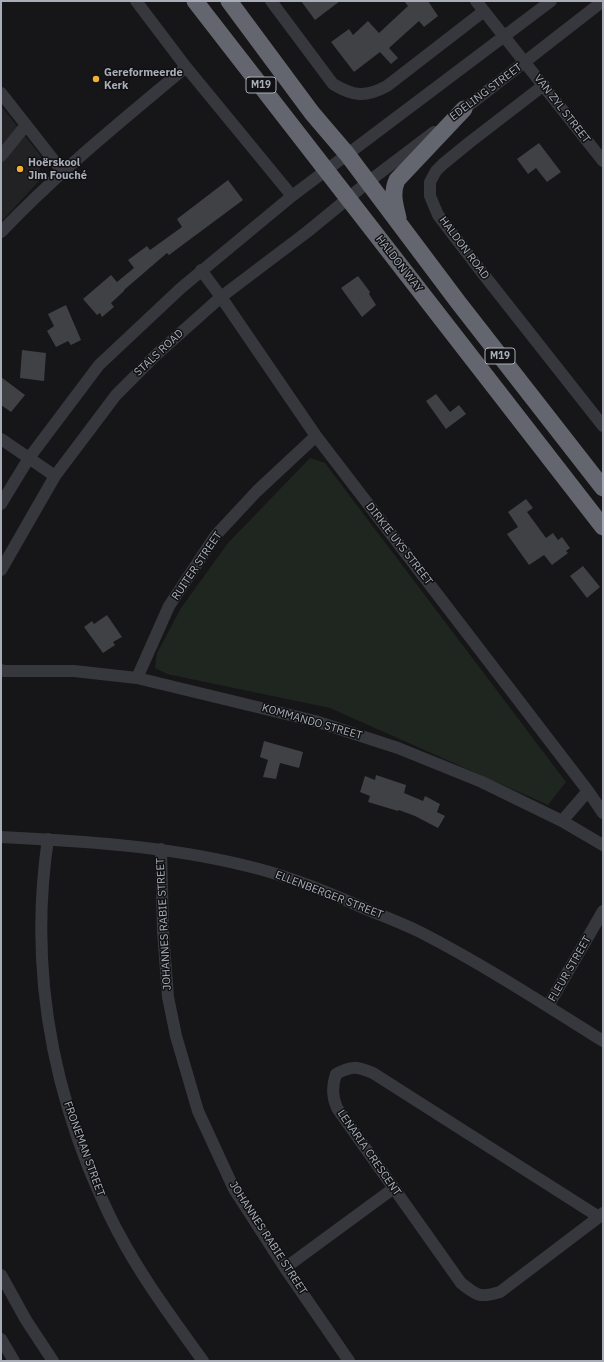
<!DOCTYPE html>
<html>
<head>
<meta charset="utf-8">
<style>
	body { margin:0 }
	#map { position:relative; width:604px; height:1362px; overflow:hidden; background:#161618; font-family:"IBM Plex Sans",sans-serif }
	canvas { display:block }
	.frame { position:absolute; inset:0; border:2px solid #a8adb8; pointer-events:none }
</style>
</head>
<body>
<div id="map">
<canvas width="604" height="1362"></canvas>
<div class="frame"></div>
</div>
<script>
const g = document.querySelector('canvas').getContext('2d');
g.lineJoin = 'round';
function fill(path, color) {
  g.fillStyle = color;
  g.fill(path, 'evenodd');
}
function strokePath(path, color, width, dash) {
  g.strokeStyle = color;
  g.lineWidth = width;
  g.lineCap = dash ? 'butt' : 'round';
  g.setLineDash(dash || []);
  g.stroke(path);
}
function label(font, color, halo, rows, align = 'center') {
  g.font = font + ' "IBM Plex Sans",sans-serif';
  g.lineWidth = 3;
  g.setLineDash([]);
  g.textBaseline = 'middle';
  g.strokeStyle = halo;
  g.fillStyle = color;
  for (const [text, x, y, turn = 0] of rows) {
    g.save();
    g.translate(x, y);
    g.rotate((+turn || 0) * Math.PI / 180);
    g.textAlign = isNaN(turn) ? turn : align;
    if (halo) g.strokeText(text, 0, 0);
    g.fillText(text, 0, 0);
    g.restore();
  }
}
fill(new Path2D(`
	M1 106 41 156 39 181 1 222Z`), '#222225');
fill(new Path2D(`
	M310 458 325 463 566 782 548 805 330 708 167 674 155 668 157 653 181 608 228 543Z`), '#1e261f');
fill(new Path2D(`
	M301 1H340L315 20Z
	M404 1H428L438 16 424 27 419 21 389 48 398 58 391 64 380 52 354 72 331 42 349 29 353 35 368 21 379 33 408 6Z
	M539 143 561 172 547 182 536 168 528 174 517 159Z
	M228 180 243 200 169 255 167 253 124 290V291L111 303 114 307 102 317 100 313 97 315 83 299 111 275 117 282 134 268 128 260 147 246 150 250 182 227 177 219Z
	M358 276 370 292 369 294 376 305 362 317 341 288Z
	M66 305 81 340 71 345 68 341 56 347 47 331 54 326 48 314Z
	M22 350 46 353 44 381 20 378Z
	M1 377 25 395 11 412 1 405Z
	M436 394 450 412 459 405 466 414 446 429 426 401Z
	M526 499 533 508 527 512 546 538 553 533 558 540 562 537 570 548 566 551 568 553 552 565 544 555 529 565 507 534 518 527 508 512Z
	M583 566 600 587 587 598 570 576Z
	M107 615 122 637 113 642 115 645 103 653 84 627 92 621 94 624Z
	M264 741 303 752 299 768 280 763 276 779 263 777 268 760 260 757Z
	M376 775 406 785 404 793 423 801 425 796 440 804 437 812 445 816 438 828 415 816 399 810 398 811 368 802 370 796 360 792 365 776 375 780Z`), '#404145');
strokePath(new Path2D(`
	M136 1 186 67 292 196
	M271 1 333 84C353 96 365 98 387 86L484 11
	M476 1 603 161
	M544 85 470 142 443 164 436 171 430 182V196L438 215 484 275 603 426
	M1 93 63 172
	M459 113 603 1
	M1 156 26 125
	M1 232C58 172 123 120 186 67
	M201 270 221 297 316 436 588 791 603 813
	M1 439 55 476
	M1 504 29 458 99 365 181 288 292 196 551 1
	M1 570 55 476 116 395 157 354 221 297 307 232 368 182 434 132
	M1 670 4 671H74L137 678 315 721 398 748 482 782 562 821 603 845
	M137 678 169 606 216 535 257 491 316 436
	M562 821 588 791
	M1 837C82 841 164 846 243 865 283 874 321 889 359 906 380 915 402 923 422 933 484 965 544 1004 603 1041
	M48 839C31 952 47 1063 89 1169 98 1190 107 1212 118 1232 142 1278 173 1319 203 1361
	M161 849 163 931 168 997 176 1036 198 1111 234 1189 285 1268 349 1361
	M548 1006 603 911
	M599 1217 373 1073C356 1066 351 1066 336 1074 332 1087 332 1096 337 1108L461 1283C477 1296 480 1298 500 1292L599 1217 603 1213
	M285 1268 394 1188
	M1 1275 26 1320 53 1361
	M1 1339 14 1361`), '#37383d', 12);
strokePath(new Path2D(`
	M195 1 603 527
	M229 1 312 113 347 154 458 302 603 488
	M398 218C395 205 391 193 397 180L464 109`), '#63666e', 17);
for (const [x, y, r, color] of [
	[96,79,4,"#f2b134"],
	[20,169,4,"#f2b134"]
]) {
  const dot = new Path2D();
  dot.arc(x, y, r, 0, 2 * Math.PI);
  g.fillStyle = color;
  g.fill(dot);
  strokePath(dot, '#111113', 1.5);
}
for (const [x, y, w] of [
	[261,85,30],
	[500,356,30]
]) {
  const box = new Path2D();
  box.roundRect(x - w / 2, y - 8, w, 16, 3);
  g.fillStyle = '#111113';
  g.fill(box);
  strokePath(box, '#a8adb8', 1);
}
label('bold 10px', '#a8adb8', null, [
	["M19",261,85],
	["M19",500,356]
]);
label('bold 11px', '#a8adb8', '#111113', [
	["Gereformeerde",104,73],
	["Kerk",104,86],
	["Hoërskool",28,163],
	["Jim Fouché",28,176]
], 'left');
label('11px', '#a8adb8', '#111113', [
	["EDELING STREET",486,92,-37],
	["VAN ZYL STREET",562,109,52],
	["HALDON ROAD",464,248,53],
	["HALDON WAY",399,264,52],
	["STALS ROAD",159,353,-43],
	["DIRKIE UYS STREET",399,544,52],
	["RUITER STREET",197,566,-56],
	["KOMMANDO STREET",312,722,16],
	["ELLENBERGER STREET",329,895,21],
	["JOHANNES RABIE STREET",164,924,-93],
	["FLEUR STREET",570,969,-60],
	["FRONEMAN STREET",84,1149,70],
	["LENARIA CRESCENT",369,1153,55],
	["JOHANNES RABIE STREET",268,1238,57]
]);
</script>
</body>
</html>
